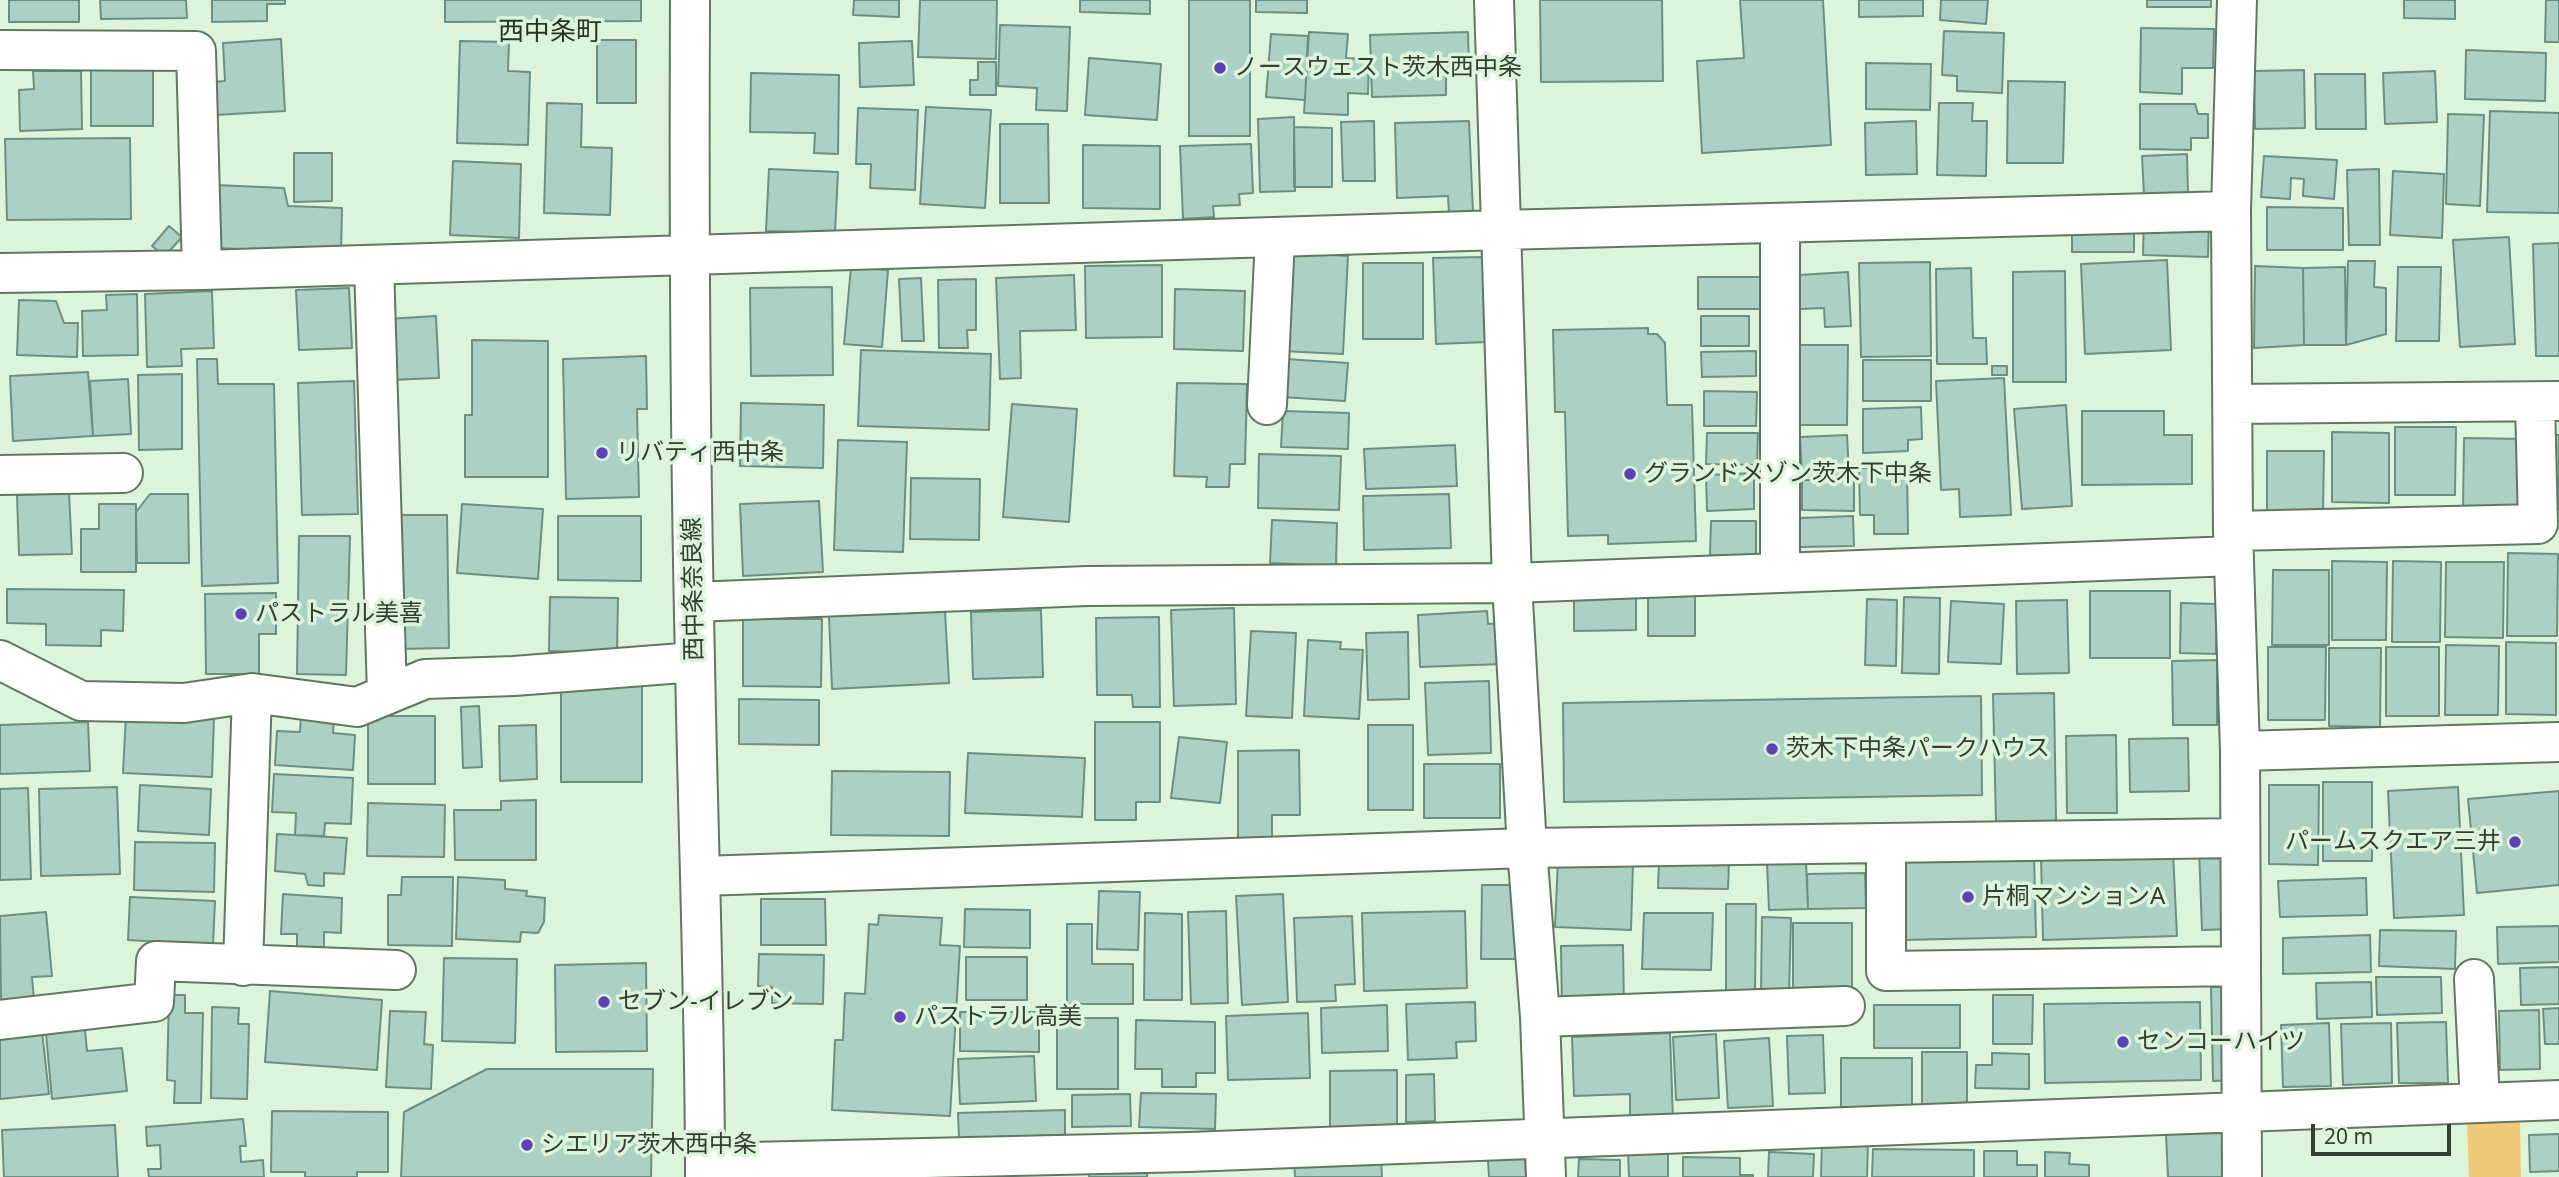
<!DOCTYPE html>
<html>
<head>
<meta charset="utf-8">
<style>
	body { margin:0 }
	#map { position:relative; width:2559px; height:1177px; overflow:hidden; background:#dcf5da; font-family:"Noto Sans",sans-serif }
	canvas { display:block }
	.scale { position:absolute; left:2311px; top:1124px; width:140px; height:32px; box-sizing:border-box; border:4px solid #343e33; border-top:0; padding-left:9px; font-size:21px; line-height:24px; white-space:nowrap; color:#343e33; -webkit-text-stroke:5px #dcf5da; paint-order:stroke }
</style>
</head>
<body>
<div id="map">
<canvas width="2559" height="1177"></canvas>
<div class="scale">20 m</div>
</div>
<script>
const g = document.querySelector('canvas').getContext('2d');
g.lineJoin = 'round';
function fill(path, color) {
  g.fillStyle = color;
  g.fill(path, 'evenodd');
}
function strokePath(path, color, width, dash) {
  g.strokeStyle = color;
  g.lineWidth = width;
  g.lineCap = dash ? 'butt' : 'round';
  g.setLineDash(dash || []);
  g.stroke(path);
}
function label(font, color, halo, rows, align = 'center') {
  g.font = font + ' "Noto Sans","Noto Sans JP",sans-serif';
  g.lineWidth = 7;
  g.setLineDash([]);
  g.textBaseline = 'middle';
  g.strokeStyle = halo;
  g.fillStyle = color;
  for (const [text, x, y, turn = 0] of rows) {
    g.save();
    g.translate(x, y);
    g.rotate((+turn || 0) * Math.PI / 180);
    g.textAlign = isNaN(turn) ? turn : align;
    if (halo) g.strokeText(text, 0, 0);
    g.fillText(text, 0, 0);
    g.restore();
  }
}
fill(new Path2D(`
	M2520 1119 2521 1177H2469L2467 1122Z`), '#efc978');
const building = new Path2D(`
	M9 0H79V22H9Z
	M100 0H186L187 18 101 19Z
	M212 0H285V4H267V21L212 22Z
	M445 0H641V21L445 22Z
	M854 0H899V17L853 15Z
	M920 0H997L996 59 918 57Z
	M1080 0H1150V14L1080 12Z
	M1189 0H1250V136H1189Z
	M1256 0H1307V13L1256 12Z
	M1540 0H1662L1663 81 1541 82Z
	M1740 0H1823L1831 145 1702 153 1697 61 1744 58Z
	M1859 0H1923V16L1859 17Z
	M1941 0H1988L1986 24 1940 20Z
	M2147 0H2211V7H2147Z
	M2404 0H2455V19L2404 18Z
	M2546 0H2559V42H2545Z
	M1000 25 1070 27 1067 111 1036 110 1037 88 998 86Z
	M2141 28 2214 29 2213 68H2182V94L2140 92Z
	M1944 31 2004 33 2002 93 1957 91V76L1942 75Z
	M1309 32 1348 34 1346 58 1369 59 1368 94 1348 93V115L1304 113Z
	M1468 32 1469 65 1446 66V95L1372 97 1370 35Z
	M1271 34 1308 36 1305 100 1266 97Z
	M281 39 285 111 215 115 214 82 225 81 223 43Z
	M597 40H636V103H597Z
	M460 41 509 42 508 71 530 72 528 145 457 143Z
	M912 41 914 85 860 87 859 43Z
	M2466 50 2546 53 2545 101 2465 99Z
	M1089 58 1161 64 1157 120 1085 115Z
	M978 62H996V95H970V80H978Z
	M1866 63 1931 64 1930 110 1866 109Z
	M91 67H153V126H91Z
	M2304 70 2305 128 2255 129 2254 71Z
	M33 71H81L82 129 20 131 19 90 34 89Z
	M2435 71 2437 122 2385 124 2383 73Z
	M751 73 839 75 838 154 814 153 815 133 750 132Z
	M2315 74H2365L2366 129H2316Z
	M2008 81 2065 82 2063 163H2007Z
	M547 103 582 104 581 147 612 148 610 215 544 213Z
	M1939 103H1973L1972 121H1987L1986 176 1937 175Z
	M2140 104H2195L2198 114H2208V138H2191V150L2140 149Z
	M926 107 991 110 985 208 920 204Z
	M858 108 918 110 915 190 870 188 871 164H856Z
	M2490 111 2559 113V213L2487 212Z
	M2448 114 2484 115 2480 206 2446 204Z
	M1294 117 1295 191 1260 192 1258 119Z
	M1374 121 1375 181H1343L1341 122Z
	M1469 121 1473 212 1449 213 1448 196 1397 198 1395 123Z
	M1916 121 1917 174 1866 175 1865 123Z
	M1000 124H1048L1049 203H1000Z
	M1294 127 1332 128V187H1294Z
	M130 138 131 219 7 220 5 139Z
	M1251 144 1253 193 1239 194 1240 205 1213 206 1214 217 1183 219 1180 146Z
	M1083 145 1160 146V209L1083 208Z
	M294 153H332V201L294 202Z
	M2187 154 2188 194 2144 195 2142 156Z
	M2264 156 2337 160 2334 199 2303 196 2304 179 2291 178 2290 199 2261 197Z
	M453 161 521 164 519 238 450 235Z
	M769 169 838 172 835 233 766 231Z
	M2379 169 2380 245H2349L2347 170Z
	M2393 171 2444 174 2442 238 2390 235Z
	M215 185 284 188 288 206 342 208 341 252 212 248Z
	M2267 207 2343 208V250H2267Z
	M2144 216 2209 217 2208 257 2143 255Z
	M2134 224V252H2072V225Z
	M169 226 182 237 165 256 152 246Z
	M2509 237 2515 344 2460 347 2453 240Z
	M2559 243V356H2536L2533 244Z
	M1286 252 1348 256 1343 354 1281 351Z
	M1485 257 1487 342 1436 344 1433 258Z
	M2167 260 2171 350 2085 354 2081 264Z
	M2348 261H2375L2374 287 2386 288V334L2346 345Z
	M1930 262 1931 356 1861 357 1859 263Z
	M1363 263H1423V339H1363Z
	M1162 265V337L1086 338 1085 266Z
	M2255 266 2303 268 2304 345 2254 348Z
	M851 267 888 270 882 347 844 344Z
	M2345 267 2346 345H2304L2303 268Z
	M2398 267H2441L2439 341H2396Z
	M1971 268 1973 338H1986L1987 364H1937L1936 269Z
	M2065 271 2066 382H2013V272Z
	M1848 272 1851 326 1825 327 1824 308 1800 309 1798 275Z
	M1074 275 1076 330 1020 331 1021 378 1000 379 996 278Z
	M1698 277H1760V309H1698Z
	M921 278 924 341H902L899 279Z
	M976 279V330H967L968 348H939L938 280Z
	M832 287 833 375 751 376 750 288Z
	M349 288 352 348 299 350 296 290Z
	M1175 289 1245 291 1243 351 1174 349Z
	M212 291 214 348 181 349 182 366 147 367 145 294Z
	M137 294 138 355 83 356 82 311 107 310 106 295Z
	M19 300 56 301 64 323H78L77 357 17 355Z
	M436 316 439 378 389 380 386 319Z
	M1701 316H1749V346H1701Z
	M1648 328V334H1657L1665 343 1667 405H1692L1696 541 1608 544V535L1568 536 1565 412H1555L1553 330Z
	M472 340 548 341V477H465V415H472Z
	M1800 345H1848L1847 425H1799Z
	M861 350 991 354 989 430 858 426Z
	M1756 351V376L1702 377 1701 352Z
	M646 356 647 409H637L639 497 566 499 563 359Z
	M197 359H217L218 384H274L278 583 202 586Z
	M1285 359 1348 363 1345 401 1282 397Z
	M1863 360H1931V401H1863Z
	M1992 366H2007V375H1992Z
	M88 372 93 436 13 441 10 376Z
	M182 374V449L139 450 138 375Z
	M2004 378 2011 515 1960 517 1959 489 1941 490 1936 381Z
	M128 379 131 434 93 436 90 381Z
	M354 381 358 514 302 515 298 383Z
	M1177 383 1247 384 1245 464H1230L1229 487H1206L1207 477 1174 476Z
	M1704 391 1757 392 1756 426H1704Z
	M741 403 824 405 823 468 740 466Z
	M1012 404 1077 409 1069 522 1003 517Z
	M2066 405 2072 506 2022 509 2014 409Z
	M1921 407 1922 439 1908 440V451L1863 453V409Z
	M1283 411 1349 413 1348 449 1281 447Z
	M2082 411H2164V435H2192V484L2082 485Z
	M2395 427H2456L2455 495H2395Z
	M2332 432 2389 433V503L2332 502Z
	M1707 433H1758L1757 465 1706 464Z
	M1847 435 1849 474 1802 477 1800 437Z
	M2548 435H2559V509L2547 508Z
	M2464 438 2525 439V508H2463Z
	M838 440 907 442 903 552 834 550Z
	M1455 445 1457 486 1366 489 1364 449Z
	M2267 451H2324L2323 513 2267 512Z
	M1259 454 1341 456 1339 510 1258 508Z
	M1907 467 1908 534H1874V515H1860L1859 468Z
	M1754 473V509L1707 511 1706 475Z
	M911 478 980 479 979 540 910 539Z
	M1802 480H1854V511L1802 510Z
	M69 493 72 554 19 555 17 495Z
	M150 494H188L189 563H137L136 512Z
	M1449 494 1451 548 1364 550 1363 496Z
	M819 501 823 572 743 576 740 504Z
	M99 504H136V572H81V529H99Z
	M462 504 543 509 538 579 457 573Z
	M393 515H447L449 648 395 649Z
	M558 516H641V581L558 580Z
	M1853 516 1854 546 1800 547 1799 518Z
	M1272 520 1337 523 1336 566 1270 563Z
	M1711 521H1756V556L1710 555Z
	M299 536H350L346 675 297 674Z
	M2508 553 2558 554 2557 636H2507Z
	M2332 561 2387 562 2386 640H2332Z
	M2393 561 2441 562 2440 642H2392Z
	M2446 562H2504L2503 638 2445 637Z
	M2273 570H2329V645H2272Z
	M7 589 124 590 123 631 101 630V646L46 645V624L7 623Z
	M1648 590H1695V636H1648Z
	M2090 591H2170V658H2090Z
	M276 593V634H259V674H206L205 594Z
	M550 597 618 598 617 653 549 651Z
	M1574 597H1636V630L1574 631Z
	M1904 597 1940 598 1939 674 1902 673Z
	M1867 599 1897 600 1896 666 1865 665Z
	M2067 600 2069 673 2017 674 2016 601Z
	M1951 601 2004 604 2001 664 1948 662Z
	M2181 603 2217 604 2216 654 2180 653Z
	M1234 608 1236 704 1174 706 1171 610Z
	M1041 610 1043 677 973 679 971 612Z
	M945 611 949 683 832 689 829 616Z
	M1487 611 1488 624 1501 623 1502 664 1420 667 1418 615Z
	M1159 617 1160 707H1133L1132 695H1097L1096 618Z
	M743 619H822L821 687 743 686Z
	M1251 631 1296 633 1292 718 1246 716Z
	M1408 632 1409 699 1368 700 1366 633Z
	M1308 640 1341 642 1340 649 1363 650 1359 719 1304 716Z
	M2506 642 2556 643V715L2506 714Z
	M2446 645 2499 646 2498 715H2445Z
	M2268 647H2326L2325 720H2268Z
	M2386 647H2439V716H2386Z
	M2329 648H2381L2380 727 2329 726Z
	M2217 660V725H2173L2172 661Z
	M1489 681 1491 753 1428 755 1425 683Z
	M561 686H642V782H561Z
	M2054 693 2056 821 1996 822 1993 694Z
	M1981 696 1982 795 1564 802 1563 703Z
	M739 699 819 700V745L739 744Z
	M479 706 482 767 463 768 461 707Z
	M126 714 214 718 212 777 123 773Z
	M301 714 334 715 333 733 355 735 353 770 275 765 277 731 300 732Z
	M368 716H435V784H368Z
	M88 722 90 771 0 774V725Z
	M1095 722H1160V802H1136V820H1095Z
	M536 725 537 779 500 781 499 726Z
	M1368 725H1413V810H1368Z
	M2116 735 2117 813H2067L2066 736Z
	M1179 737 1227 742 1220 803 1171 798Z
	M2188 738 2189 791 2130 792 2129 739Z
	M1299 750 1300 815H1272V842H1238V751Z
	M968 753 1085 758 1082 817 965 813Z
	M1424 764H1500V818H1424Z
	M832 771 950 772 949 836 831 835Z
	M274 774 353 778 351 824 325 823 324 836 295 835 296 813 272 812Z
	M2323 782H2372V861H2323Z
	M140 785 211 789 209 835 138 831Z
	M2269 785H2319L2318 865 2269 864Z
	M117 787 120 874 41 876 39 789Z
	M2458 787 2464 915 2394 918 2388 791Z
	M28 788 31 879 0 880V789Z
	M2559 791V885L2477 893 2468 799Z
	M536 800V860H455L454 810H501V801Z
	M368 803 445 805 444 857 367 856Z
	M277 834 347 838 344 874 324 873V886L308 885 305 874 275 871Z
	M135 842 215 843 214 892 134 890Z
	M2231 848 2233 929 2202 930 2199 849Z
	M2173 852 2177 936 2043 940 2041 856Z
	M2034 853 2036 937 1902 940 1899 856Z
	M1558 860 1633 863 1631 930 1555 927Z
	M1659 861 1729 862 1728 889 1658 888Z
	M1806 861 1808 909 1769 910 1767 863Z
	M1865 873 1866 908 1808 909 1807 874Z
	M402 877H453L452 946 388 945V895H401Z
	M458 877 505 880V889L527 891 526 896 545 898 544 922 538 933 521 932 520 942 456 939Z
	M2366 878 2367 915 2280 917 2278 881Z
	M1482 885H1516V959H1481Z
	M1099 891 1140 892 1138 950 1097 949Z
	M283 894 342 898 341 933 324 932V951L297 949V934H281Z
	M1283 894 1288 1002 1242 1005 1236 896Z
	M130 897 215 901 213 945 128 940Z
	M761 899H825L826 945H761Z
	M1726 904H1756L1755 994H1726Z
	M965 909 1030 910V948L964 947Z
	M1226 911 1228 1003 1191 1004 1188 912Z
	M1465 911 1467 988 1364 991 1362 913Z
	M46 912 52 976 32 977 34 999 1 1002 0 916Z
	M1145 913 1182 914V1000H1144Z
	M1644 913H1713L1711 970 1642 969Z
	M879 915 942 918 940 945 960 946 950 1116 832 1110 835 1040H843L845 993 865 994 869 924 878 925Z
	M1352 916 1355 984 1335 985 1336 1001 1297 1002 1294 918Z
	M1762 917 1791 918 1789 994 1761 993Z
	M1793 923H1852V993H1793Z
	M1067 924H1092V964H1133V1004H1067Z
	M2559 926V962L2498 964 2497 927Z
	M2380 930 2456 931 2455 969 2379 966Z
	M2370 935 2371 972 2283 974V938Z
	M1623 945 1624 1009 1562 1011 1561 946Z
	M759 954 824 955 823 1004 772 1003V987L758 986Z
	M966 957H1027V1000H966Z
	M444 958 517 959 515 1043 442 1041Z
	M646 963 647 1051 556 1052 555 965Z
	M2559 967V1004L2521 1005 2520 968Z
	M2376 977H2441L2442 1013 2377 1015Z
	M2371 982 2372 1017 2317 1019 2316 983Z
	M2211 987H2232L2235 1080 2213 1081Z
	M270 991 382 1000 377 1070 265 1062Z
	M169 995H185V1013H203L201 1103H174L175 1081 167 1080Z
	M1993 995H2033L2032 1044H1993Z
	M1475 1002 1476 1041 1456 1042 1457 1058 1408 1060 1406 1004Z
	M2200 1002 2201 1080 2045 1083 2044 1004Z
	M1387 1005 1388 1051 1322 1053 1321 1008Z
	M1874 1005H1960V1048H1874Z
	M212 1007 239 1008 238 1024H249L247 1099 211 1098Z
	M2559 1008V1044H2545L2543 1009Z
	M2539 1010 2540 1069 2500 1070 2499 1011Z
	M390 1011 426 1012 424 1044 433 1045 431 1089 386 1087Z
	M960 1012H1039V1052L960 1051Z
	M1308 1013 1310 1078 1228 1080 1226 1016Z
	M1057 1018H1118V1089H1057Z
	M84 1019 87 1051 122 1048 127 1091 52 1099 45 1023Z
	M1136 1020 1215 1022V1073H1196V1087H1162V1069H1135Z
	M2446 1022 2448 1083H2399L2397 1023Z
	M2329 1023 2331 1086 2283 1087 2281 1025Z
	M2391 1023 2392 1083 2343 1085 2341 1024Z
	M42 1031 49 1094 0 1099V1036Z
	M1670 1033 1673 1121 1630 1122V1094L1574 1096 1572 1037Z
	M1716 1034 1719 1098 1676 1100 1673 1037Z
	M1823 1035 1825 1093 1789 1094 1787 1036Z
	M1769 1038 1773 1106 1728 1108 1724 1041Z
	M1922 1052H1967V1112H1922Z
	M1992 1053 2029 1054V1089L1975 1088 1976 1065H1992Z
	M1034 1056 1036 1101 960 1104 958 1059Z
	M1841 1058H1912V1107H1841Z
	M487 1069H653L651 1177H401L404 1112Z
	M1397 1070V1128L1330 1129V1071Z
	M1434 1074 1435 1121 1406 1122V1075Z
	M1141 1093 1216 1094 1215 1129 1139 1127Z
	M1130 1094 1131 1126 1072 1127V1095Z
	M1065 1110V1135L959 1138 958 1113Z
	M272 1111 388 1112V1172H357V1177H305V1172H271Z
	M243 1119 246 1146H240L241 1162 263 1160 264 1177H149L148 1169H161L160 1145 147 1146 146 1127Z
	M115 1125 118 1177H4L2 1130Z
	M2223 1133 2224 1177H2168L2166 1134Z
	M2559 1134V1171L2530 1172 2529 1135Z
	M1822 1141 1868 1143 1867 1177H1821Z
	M1873 1149 1974 1150V1177H1872Z
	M1984 1151H2017V1165H2037V1177H1984Z
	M1628 1152H1668V1177H1629Z
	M1769 1152 1814 1154 1813 1177H1768Z
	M2045 1152 2070 1153 2069 1164 2089 1165V1177H2045Z
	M1683 1157 1740 1158V1175H1753V1177H1683Z
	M1381 1158 1382 1177H1295L1294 1160Z
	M1525 1158 1526 1177H1489L1488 1160Z
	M1579 1159 1620 1160V1177H1578Z
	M1147 1173V1177H1089V1174Z`);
fill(building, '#abd0c4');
strokePath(building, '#6c8f83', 2);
const minor = new Path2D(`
	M690 0C689 221 690 442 695 662 698 834 705 1005 705 1177
	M1494 0 1512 583 1527 848 1540 1017 1546 1177
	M2237 0 2231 211 2233 531 2240 751 2242 1177
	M0 50 196 51 202 270
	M374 265 387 694
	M0 273 202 270 1501 230 2231 211
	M2233 404 2559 401
	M1267 405 1275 237
	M0 475 123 473
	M2233 531 2538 524 2535 402
	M1780 573V223
	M694 602 1087 586 1512 583 2234 556
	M0 660 81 701 184 703 252 693 357 707 425 679 514 676 695 662
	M2240 751 2559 742
	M1886 843V971L2240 966
	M702 876 1527 848 2238 838
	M243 966 252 693
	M2474 979 2480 1103
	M1540 1017 1845 1006
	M0 1020 154 1002 156 961 396 970
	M705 1163 1189 1152 2559 1100`);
strokePath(minor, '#627760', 42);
strokePath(minor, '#fff', 38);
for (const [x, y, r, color] of [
	[1220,68,7,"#5f40b8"],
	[602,453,7,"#5f40b8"],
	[1630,474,7,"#5f40b8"],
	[241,614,7,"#5f40b8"],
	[1772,749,7,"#5f40b8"],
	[2515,842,7,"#5f40b8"],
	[1968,897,7,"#5f40b8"],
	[604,1002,7,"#5f40b8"],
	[900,1017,7,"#5f40b8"],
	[2123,1042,7,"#5f40b8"],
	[527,1145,7,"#5f40b8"]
]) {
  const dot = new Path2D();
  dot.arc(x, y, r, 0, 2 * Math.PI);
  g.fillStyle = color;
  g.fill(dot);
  strokePath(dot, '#dcf5da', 2.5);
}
label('24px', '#343e33', '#dcf5da', [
	["ノースウェスト茨木西中条",1234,68],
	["リバティ西中条",616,453],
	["グランドメゾン茨木下中条",1644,474],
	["パストラル美喜",255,614],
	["茨木下中条パークハウス",1786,749],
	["パームスクエア三井",2501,842,"right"],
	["片桐マンションA",1982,897],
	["セブン-イレブン",618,1002],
	["パストラル高美",914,1017],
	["センコーハイツ",2137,1042],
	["シエリア茨木西中条",541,1145]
], 'left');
label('24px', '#343e33', '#dcf5da', [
	["西中条奈良線",694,589,-91]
]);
label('26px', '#233622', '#dcf5da', [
	["西中条町",550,33]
]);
</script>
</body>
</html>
